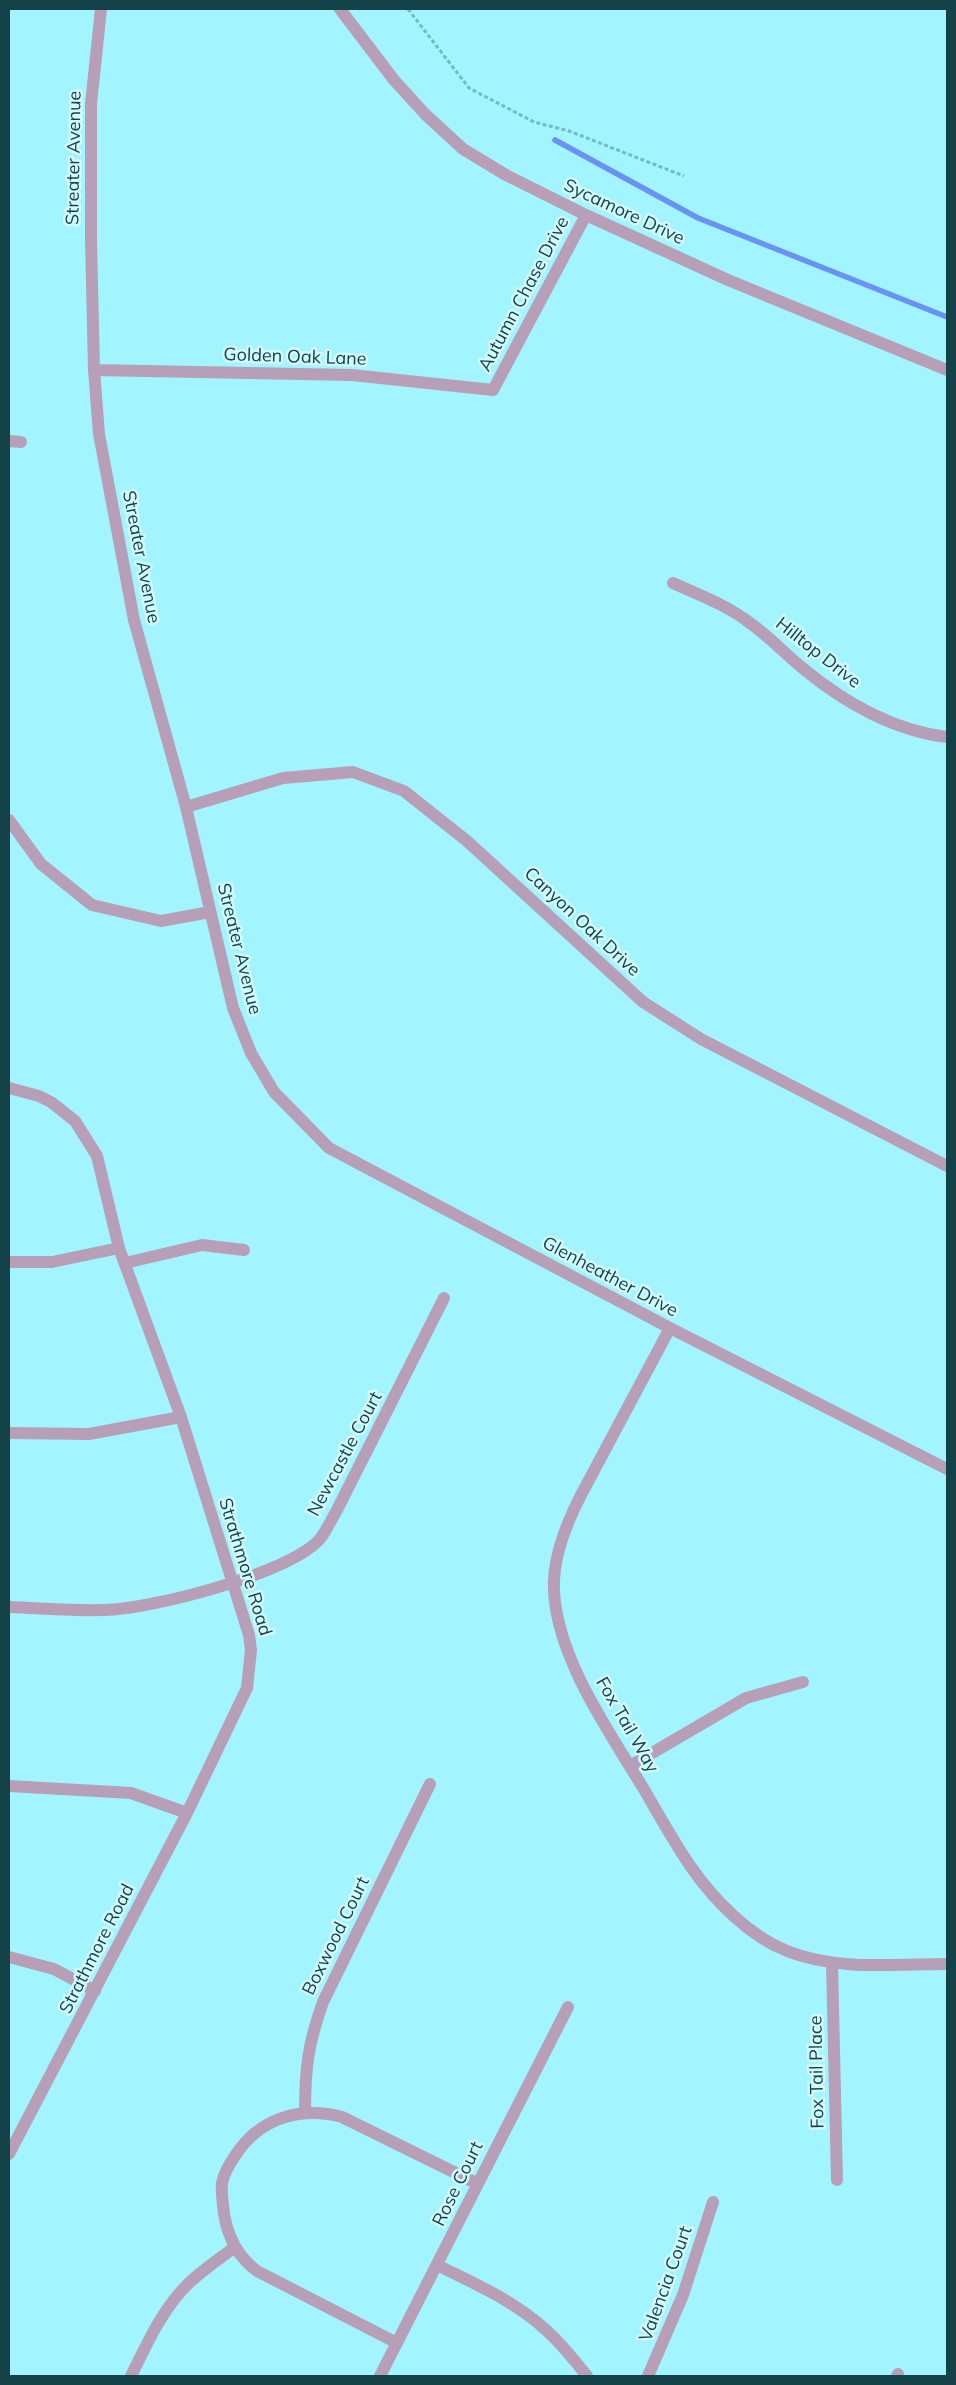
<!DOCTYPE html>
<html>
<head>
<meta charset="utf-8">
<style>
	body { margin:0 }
	#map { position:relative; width:956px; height:2385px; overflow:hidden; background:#a2f5ff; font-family:Mulish,sans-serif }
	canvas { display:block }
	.frame { position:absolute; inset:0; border:10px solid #134348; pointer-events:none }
</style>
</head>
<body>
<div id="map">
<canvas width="956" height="2385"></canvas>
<div class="frame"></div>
</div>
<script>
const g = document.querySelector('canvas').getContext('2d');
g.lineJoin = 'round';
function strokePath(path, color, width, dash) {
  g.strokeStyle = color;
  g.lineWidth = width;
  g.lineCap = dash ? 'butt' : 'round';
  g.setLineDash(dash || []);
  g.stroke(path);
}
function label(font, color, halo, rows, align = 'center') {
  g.font = font + ' Mulish,sans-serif';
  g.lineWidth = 5;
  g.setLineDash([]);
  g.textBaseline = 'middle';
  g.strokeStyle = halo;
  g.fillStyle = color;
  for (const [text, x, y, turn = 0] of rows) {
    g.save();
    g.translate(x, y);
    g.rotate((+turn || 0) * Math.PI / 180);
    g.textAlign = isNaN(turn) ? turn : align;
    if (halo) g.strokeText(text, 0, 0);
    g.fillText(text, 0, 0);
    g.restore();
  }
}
strokePath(new Path2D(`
	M555 140 698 218 947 317`), '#6992f5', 5.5);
strokePath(new Path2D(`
	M408 9 469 88 534 122 569 131 684 176`), '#73bbc3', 3, [4, 2.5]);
strokePath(new Path2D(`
	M101 9 91 104V240L94 370 99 434 134 620 186 807 233 1008 251 1053 274 1092 329 1148 670 1328 947 1469
	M340 9 394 80 425 114 463 149 506 175 586 215 728 280 947 370
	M94 370 352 375 493 390 586 215
	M9 441 21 442
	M673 583C699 595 727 605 750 623 770 637 786 655 805 670 845 703 895 731 947 737
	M186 807 283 778 353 772 404 791 467 841 643 1002 701 1039 947 1166
	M9 820 41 864 92 905 161 921 210 912
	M9 1088 39 1096 51 1102 75 1121 97 1156 119 1248 181 1417 249 1635 251 1650 247 1688 187 1813 9 2154
	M9 1262H52L119 1248
	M125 1263 202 1245 244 1250
	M670 1328 581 1495C566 1524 552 1559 554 1592 558 1659 608 1730 642 1786 658 1813 673 1841 691 1867 714 1900 749 1936 787 1951 837 1971 894 1964 947 1964
	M9 1433 89 1434 181 1417
	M9 1607C40 1608 73 1611 104 1610 152 1609 287 1574 319 1540 326 1532 331 1520 337 1510L444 1298
	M630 1766 746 1698 803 1682
	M9 1786 131 1793 187 1813
	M9 1957 54 1969 95 1991
	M832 1963 837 2180
	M305 2113C305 2068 308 2044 323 2002L430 1784
	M437 2265C475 2284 515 2301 546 2330 561 2343 575 2361 587 2376
	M397 2343 257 2271C238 2257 228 2238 224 2214 223 2204 221 2193 222 2183 224 2174 230 2163 235 2156 259 2118 300 2106 342 2117L476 2183
	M131 2376C147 2344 162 2309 189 2283 203 2270 219 2259 235 2247
	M380 2376 568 2007
	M648 2376 683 2295 713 2202
	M897 2376 898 2374`), '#b89fb8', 12);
label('18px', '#134348', '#d3faff', [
	["Streater Avenue",74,158,-89],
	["Sycamore Drive",624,212,25],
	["Autumn Chase Drive",524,294,-62],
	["Golden Oak Lane",295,357,2],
	["Streater Avenue",141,557,79],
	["Hilltop Drive",818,653,38],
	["Canyon Oak Drive",582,922,43],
	["Streater Avenue",239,949,76],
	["Glenheather Drive",610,1277,28],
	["Newcastle Court",345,1454,-62],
	["Strathmore Road",245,1567,73],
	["Fox Tail Way",627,1725,60],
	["Boxwood Court",336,1936,-64],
	["Strathmore Road",97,1949,-63],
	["Fox Tail Place",817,2072,-91],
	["Rose Court",458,2184,-64],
	["Valencia Court",666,2284,-70]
]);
</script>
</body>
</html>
